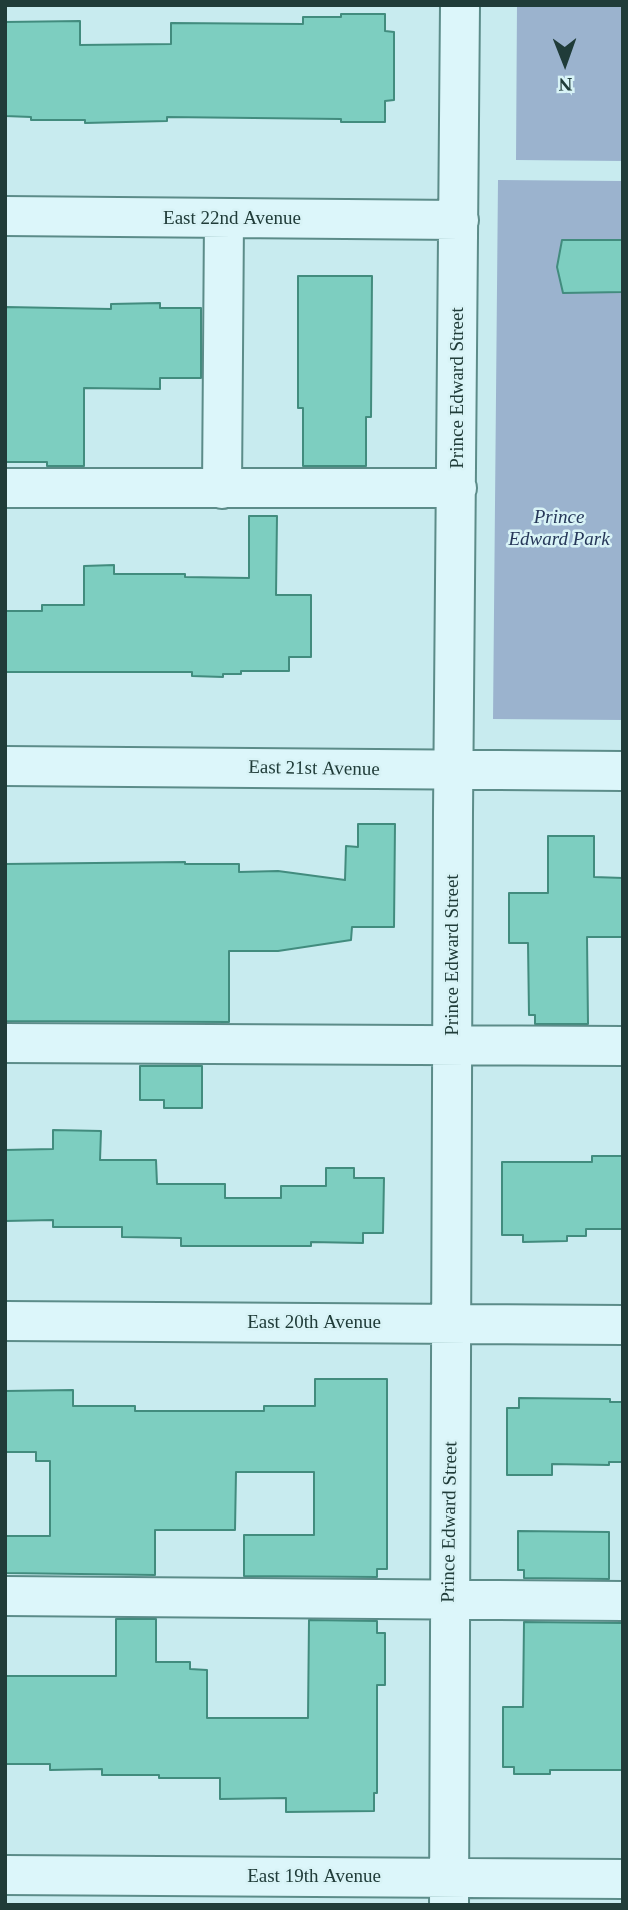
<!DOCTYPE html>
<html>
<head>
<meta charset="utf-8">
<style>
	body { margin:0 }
	#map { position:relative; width:628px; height:1910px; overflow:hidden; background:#c8ebef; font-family:"Times New Roman",serif }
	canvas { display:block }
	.frame { position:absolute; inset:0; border:7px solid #203c39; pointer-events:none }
	.north { position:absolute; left:530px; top:28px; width:70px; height:70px; -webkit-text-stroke:5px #d8f3f6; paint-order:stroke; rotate:179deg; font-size:19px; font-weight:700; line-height:28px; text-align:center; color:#203c39 }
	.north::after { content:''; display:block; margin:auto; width:24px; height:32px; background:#203c39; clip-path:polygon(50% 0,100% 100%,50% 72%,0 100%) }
</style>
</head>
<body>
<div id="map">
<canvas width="628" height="1910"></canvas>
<div class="frame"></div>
<div class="north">N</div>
</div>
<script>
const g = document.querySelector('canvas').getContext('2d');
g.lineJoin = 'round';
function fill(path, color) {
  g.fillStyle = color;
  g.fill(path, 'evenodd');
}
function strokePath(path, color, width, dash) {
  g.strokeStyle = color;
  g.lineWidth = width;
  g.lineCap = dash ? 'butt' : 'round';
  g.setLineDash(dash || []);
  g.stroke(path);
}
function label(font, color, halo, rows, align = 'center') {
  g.font = font + ' "Times New Roman",serif';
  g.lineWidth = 5;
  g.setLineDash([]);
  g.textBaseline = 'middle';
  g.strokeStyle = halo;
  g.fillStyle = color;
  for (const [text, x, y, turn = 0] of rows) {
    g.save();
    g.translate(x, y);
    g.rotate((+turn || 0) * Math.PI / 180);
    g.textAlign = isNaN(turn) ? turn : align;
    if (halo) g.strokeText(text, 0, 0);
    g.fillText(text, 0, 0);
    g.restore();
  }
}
fill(new Path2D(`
	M517 5H623V161L516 160Z
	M498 180 623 181V720L493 719Z`), '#9bb3ce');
const building = new Path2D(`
	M341 14H385V31L394 32V100L385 101V122H341V119L167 117V121L85 123V120H31V117L5 116V22L80 21V45L171 44V23L303 24V17H341Z
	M562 240H623V292L563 293 557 267Z
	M298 276H372L371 417H366V466H303V408H298Z
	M160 303V308H201V378H160V389L84 388V466H47V462H5L6 307 111 309V304Z
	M249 516H277L276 595H311V657H289V671H241V674H223V677L192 676V672H5V611H42V605H84V566L114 565V574H185V577L249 578Z
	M358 824H395L394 927H352L351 940 278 951H229V1022L5 1021V864L185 862V864H239V872L278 871 345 880 346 846 358 847Z
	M548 836H594V877L623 878V937H587L588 1024H535V1015H529L528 943H509V893H548Z
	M140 1066H202V1108H164V1100H140Z
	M53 1130 101 1131 100 1160H156L157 1184H225V1198H281V1186H326V1168H354V1178H384L383 1233H363V1243L311 1242V1246H181V1238L122 1237V1227H53V1220L5 1221V1150L53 1149Z
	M592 1156H623V1229H586V1236H567V1241L523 1242V1235H502V1162H592Z
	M315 1379H387V1569H377V1577L244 1576V1535H314V1472H236L235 1530H155V1575L5 1573V1536H50V1461H36V1452H5V1391L73 1390V1406H135V1411H264V1406H315Z
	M519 1398 610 1399V1402H623V1462H609V1465L552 1464V1475H507V1408H519Z
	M518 1531 609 1532V1579L524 1578V1570H518Z
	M116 1619H156V1662H190V1669L207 1670V1718H308L309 1620 377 1621V1633H385V1685H377V1793H374V1811L286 1812V1798L220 1799V1778H159V1775H102V1769L50 1770V1764H5V1676H116Z
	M524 1622 623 1623V1770H550V1774H514V1767H503V1707H523Z`);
fill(building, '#7dcec0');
strokePath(building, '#428c7e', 2);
const minor = new Path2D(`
	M5 216 459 220
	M5 488H457
	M222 489 224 219
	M5 766 623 771
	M5 1043 623 1046
	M5 1321 623 1325
	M5 1596 623 1601
	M5 1875 623 1879
	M449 1905 453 812 460 5`);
strokePath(minor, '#5c8c89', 42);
strokePath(minor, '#dcf6fa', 38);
label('19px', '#203c39', '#d8f3f6', [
	["East 22nd Avenue",232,219],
	["Prince Edward Street",458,388,-90],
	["East 21st Avenue",314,769,1],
	["Prince Edward Street",453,955,-90],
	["East 20th Avenue",314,1323],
	["Prince Edward Street",450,1522,-89],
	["East 19th Avenue",314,1877]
]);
label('italic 19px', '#263759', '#d8f3f6', [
	["Prince",559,518],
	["Edward Park",559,540]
]);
</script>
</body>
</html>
